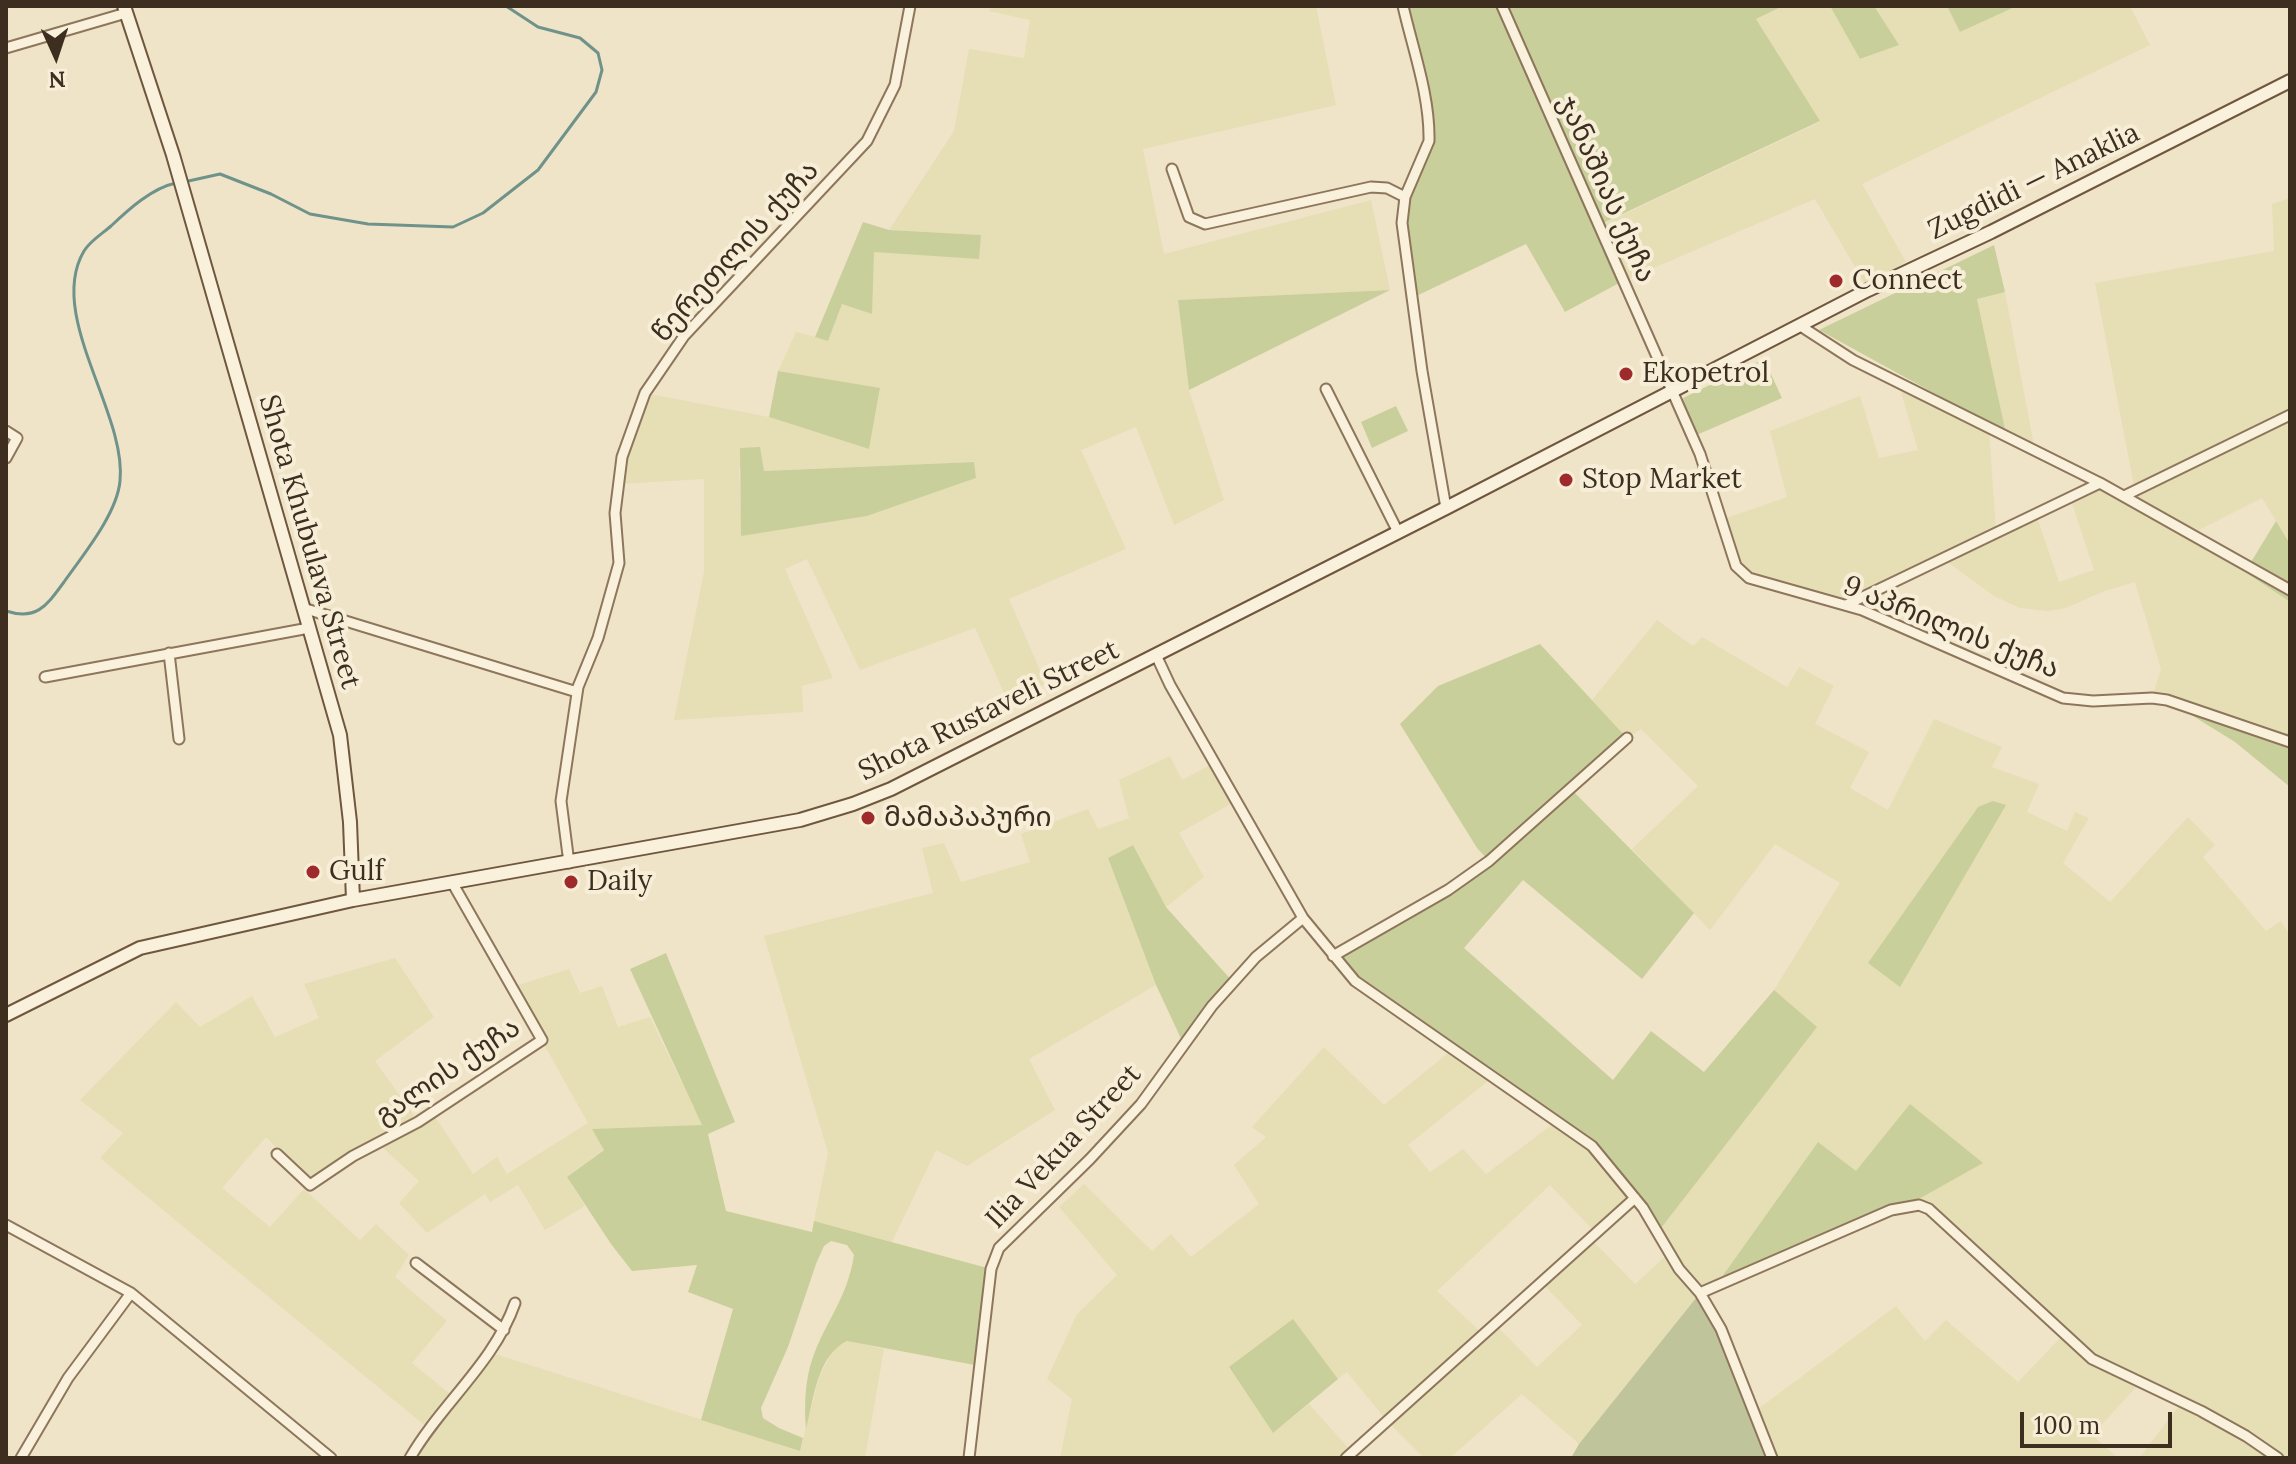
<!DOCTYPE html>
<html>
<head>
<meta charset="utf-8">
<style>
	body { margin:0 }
	#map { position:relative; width:2296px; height:1464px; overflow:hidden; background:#f0e4c8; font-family:Lora,serif }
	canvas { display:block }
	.frame { position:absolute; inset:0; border:8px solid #3d2e20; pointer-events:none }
	.north { position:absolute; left:16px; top:16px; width:80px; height:80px; -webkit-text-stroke:6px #f7eed8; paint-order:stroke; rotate:177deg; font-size:22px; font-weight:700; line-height:32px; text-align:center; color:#3d2e20 }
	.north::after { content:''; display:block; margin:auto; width:28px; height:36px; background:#3d2e20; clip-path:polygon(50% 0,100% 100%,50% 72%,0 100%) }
	.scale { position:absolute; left:2020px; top:1412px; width:152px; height:36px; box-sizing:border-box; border:4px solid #3d2e20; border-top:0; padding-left:10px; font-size:24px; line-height:28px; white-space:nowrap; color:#3d2e20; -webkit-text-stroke:6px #f7eed8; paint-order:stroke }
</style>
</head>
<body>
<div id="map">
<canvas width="2296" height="1464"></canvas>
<div class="frame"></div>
<div class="north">N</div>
<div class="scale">100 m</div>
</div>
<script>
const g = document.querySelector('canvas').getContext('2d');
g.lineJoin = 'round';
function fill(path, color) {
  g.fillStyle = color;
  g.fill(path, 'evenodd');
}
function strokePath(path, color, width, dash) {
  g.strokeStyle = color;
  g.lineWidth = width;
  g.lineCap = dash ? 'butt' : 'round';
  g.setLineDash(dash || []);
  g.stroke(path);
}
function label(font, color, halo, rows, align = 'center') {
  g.font = font + ' Lora,"Noto Sans Georgian",serif';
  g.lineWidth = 8;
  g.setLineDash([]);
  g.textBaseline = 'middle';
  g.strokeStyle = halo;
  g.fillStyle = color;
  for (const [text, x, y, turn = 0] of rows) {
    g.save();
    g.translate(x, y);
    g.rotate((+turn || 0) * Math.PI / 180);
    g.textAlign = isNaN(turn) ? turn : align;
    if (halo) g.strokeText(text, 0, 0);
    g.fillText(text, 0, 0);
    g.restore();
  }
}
fill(new Path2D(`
	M991 6H1316L1336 105 1143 149 1164 254 1371 200 1390 290 1178 300 1189 390 1224 500 1174 525 1136 427 1081 450 1126 549 1009 599 1046 684 1009 704 975 628 860 670 807 559 785 569 833 678 802 686 803 712 674 720 704 572V479L619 484 645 393 769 417 869 449 880 389 778 371 796 332 828 340 842 304 873 252 980 235 889 230 954 131 969 49 1024 58 1030 20 989 11ZM759 447 763 471 974 462 976 478 867 516 742 535 739 469Z
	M1783 6H1830L1861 59 1898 45 1874 6H1947L1960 32 2017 6H2130L2150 45 1862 184 1906 262 1865 284 1815 199 1623 281 1599 226 1820 122 1756 19Z
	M2290 198V544L2262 498 2191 534 2248 567 2245 572 2290 602V733L2269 735 2152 698 2161 669 2135 582 2102 592 2066 608 2048 611 2020 608 1994 596 1942 558 1846 605 1749 578 1736 566 1721 520 1787 497 1770 431 1860 396 1879 458 1918 450 1901 392 1944 407 1989 429 1996 532 2036 514 2059 582 2094 570 2070 497 2100 483 2123 496 2135 491 2095 283 2274 251 2272 204Z
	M2005 292 2035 451 2007 438 1977 298Z
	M1657 620 1693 646 1702 637 1787 687 1799 667 1834 686 1815 724 1869 752 1850 788 1888 810 1934 719 2002 747 1992 767 2039 784 2027 812 2067 831 2075 812 2089 818 2063 863 2110 902 2188 817 2215 845 2203 857 2266 931 2281 921 2290 935V1458H2139L2182 1402 2141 1382 2092 1435 2118 1458H1772L1754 1412 1896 1306 1925 1341 1946 1320 2018 1382 2064 1334 1929 1209 1856 1172 1818 1142 1714 1288 1700 1293 1579 1444 1522 1394 1450 1458H1424L1387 1421 1347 1372 1338 1379 1293 1320 1229 1368 1273 1433 1309 1404 1352 1452 1346 1458H1060L1072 1399 1047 1379 1077 1314 1117 1275 1059 1207 1084 1184 1152 1251 1171 1234 1191 1257 1259 1204 1234 1165 1266 1137 1252 1127 1324 1047 1384 1105 1453 1049 1493 1077 1408 1145 1430 1172 1463 1149 1486 1174 1557 1121 1592 1146 1635 1198 1596 1233 1550 1185 1437 1291 1483 1334 1495 1324 1537 1367 1582 1325 1541 1282 1590 1238 1635 1284 1670 1252 1658 1232 1816 1027 1774 990 1840 883 1775 844 1710 930 1632 849 1698 786 1641 729 1627 738 1592 700ZM1978 807 1899 986 1869 963Z
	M1170 756 1182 780 1214 763 1236 801 1179 833 1204 877 1166 907 1133 845 1108 858 1156 985 1029 1059 1055 1110 967 1166 936 1150 892 1242 814 1221 828 1153 764 936 933 893 922 848 944 843 961 882 1030 862 1021 834 1088 809 1098 829 1129 818 1119 780Z
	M395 958 434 1017 375 1061 418 1121 432 1112 473 1174 497 1157 507 1174 588 1123 512 987 569 969 580 993 602 986 618 1027 650 1017 703 1126 593 1129 604 1149 567 1177 585 1206 545 1230 518 1185 490 1202 485 1194 427 1233 399 1203 419 1181 380 1145 309 1181 266 1137 222 1188 270 1227 304 1189 360 1240 376 1224 409 1255 395 1277 447 1321 412 1363 454 1397 489 1352 800 1451 819 1377 834 1348 848 1341 884 1349 865 1458H410L429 1429 100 1158 123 1133 80 1100 176 1002 200 1027 252 996 275 1037 319 1018 304 984Z`), '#e6deb5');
fill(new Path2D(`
	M1403 6H1783L1756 19 1820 121 1599 225 1623 281 1565 312 1526 244 1412 298 1402 223 1429 131Z
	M1830 6H1874L1899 45 1860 59Z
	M1947 6H2017L1960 32Z
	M863 222 889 230 981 235 979 259 874 252 872 314 842 304 828 341 815 337Z
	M1994 245 2005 292 1977 299 2007 438 1944 407 1941 397 1819 330Z
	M1390 290 1189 390 1178 300Z
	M1764 359 1782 398 1692 437 1683 398Z
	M778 371 880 388 869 449 769 417Z
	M1396 406 1408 431 1372 448 1361 422Z
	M760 447 764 471 974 462 976 478 867 516 741 536 740 448Z
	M2276 521 2290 544V602L2245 572Z
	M1540 644 1627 738 1571 789 1694 913 1642 979 1523 880 1464 948 1613 1080 1651 1031 1704 1072 1774 990 1817 1027 1658 1232 1592 1146 1355 981 1333 956 1489 861 1477 848 1400 724 1438 686Z
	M2167 700 2269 735 2290 733V787L2235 742Z
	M1993 801 2006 805 1900 987 1868 963 1978 807Z
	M1133 845 1166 907 1233 982 1184 1045 1156 985 1108 858Z
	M666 953 735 1122 708 1134 726 1211 812 1232 814 1221 991 1269 980 1366 847 1341C817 1356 814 1398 806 1429 804 1407 805 1381 812 1360 825 1321 847 1300 854 1255L847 1245 831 1241 824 1246 816 1264 788 1347 761 1408 763 1418 779 1428 803 1438 800 1451 701 1420 733 1309 688 1292 697 1265 632 1271 611 1244 567 1177 604 1150 592 1129 702 1125 630 969Z
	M1910 1104 1983 1163 1908 1205 1714 1288 1818 1142 1856 1171Z
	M1293 1319 1338 1379 1273 1433 1229 1367Z`), '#c9cf9b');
fill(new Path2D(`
	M1700 1293 1721 1329 1772 1458H1571L1579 1444Z`), '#bfc49a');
strokePath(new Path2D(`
	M184 182 220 174 271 194 310 214 368 224 453 227 483 213 538 170 596 92 602 70 598 53 580 38 538 27 506 6
	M6 611C37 621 47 605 64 582 83 555 117 514 120 481 127 413 46 315 84 251 90 241 103 233 111 226 129 209 152 188 176 183`), '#6f938a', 3);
const minor = new Path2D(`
	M1403 6C1413 50 1430 96 1429 141L1405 197 1402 223 1422 371 1446 508
	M1502 6 1700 454 1736 566 1749 578 1862 610 2063 698 2093 701 2152 698 2167 700 2290 742
	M6 48 126 13
	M1172 169 1189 217 1205 224 1371 187 1387 188 1405 197
	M1799 325 1853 360 2100 483 2290 590
	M1326 389 1398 532
	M6 431 17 438 6 458
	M2124 496 2290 415
	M1846 605 2100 483
	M303 608 577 692
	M169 653 179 739
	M1156 655 1170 685 1303 918 1355 981 1592 1146 1643 1208 1679 1269 1700 1293 1721 1329 1772 1458
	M45 677 309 628
	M569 863 561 801 578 687 598 638 619 563 615 513 622 457 645 393 684 336 867 141 895 85 910 6
	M1333 956 1448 890 1489 861 1627 738
	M277 1154 310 1185 353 1156 418 1122 542 1040 453 884
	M6 1225 131 1293 331 1458
	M416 1263 504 1330
	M1700 1293 1891 1210 1919 1205 1929 1209 2092 1359 2201 1411 2246 1436 2278 1458
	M21 1458 68 1378 131 1293
	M410 1458C441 1404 494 1363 515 1303
	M969 1458 991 1269 999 1248 1090 1159 1141 1104 1212 1006 1256 957 1303 918
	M1346 1458 1635 1198`);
const secondary = new Path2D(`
	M124 6 173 155 340 735 350 822 353 900
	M6 1015 140 948 353 900 800 820 853 804 891 789 1446 508 1868 290 1991 232 2290 81`);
strokePath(minor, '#8d765c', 13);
strokePath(secondary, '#6f573f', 16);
strokePath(minor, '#faf1dc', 9);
strokePath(secondary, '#faf1dc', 12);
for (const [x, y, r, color] of [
	[1836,281,8,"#9e2a2b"],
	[1626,374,8,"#9e2a2b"],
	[1566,480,8,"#9e2a2b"],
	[868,818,8,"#9e2a2b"],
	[313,872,8,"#9e2a2b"],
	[571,882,8,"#9e2a2b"]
]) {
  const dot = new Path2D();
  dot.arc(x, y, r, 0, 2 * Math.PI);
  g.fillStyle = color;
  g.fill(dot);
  strokePath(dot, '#f7eed8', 3);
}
label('28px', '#3d2e20', '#f7eed8', [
	["Zugdidi — Anaklia",2034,182,-26],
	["ჯანაშიას ქუჩა",1606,189,66],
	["წერეთლის ქუჩა",736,252,-48],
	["Shota Khubulava Street",309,542,74],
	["9 აპრილის ქუჩა",1951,628,22],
	["Shota Rustaveli Street",989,711,-26],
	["გალის ქუჩა",448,1072,-34],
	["Ilia Vekua Street",1064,1147,-47]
]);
label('28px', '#3d2e20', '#f7eed8', [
	["Connect",1852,281],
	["Ekopetrol",1642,374],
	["Stop Market",1582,480],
	["მამაპაპური",884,818],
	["Gulf",329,872],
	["Daily",587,882]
], 'left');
</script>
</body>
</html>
